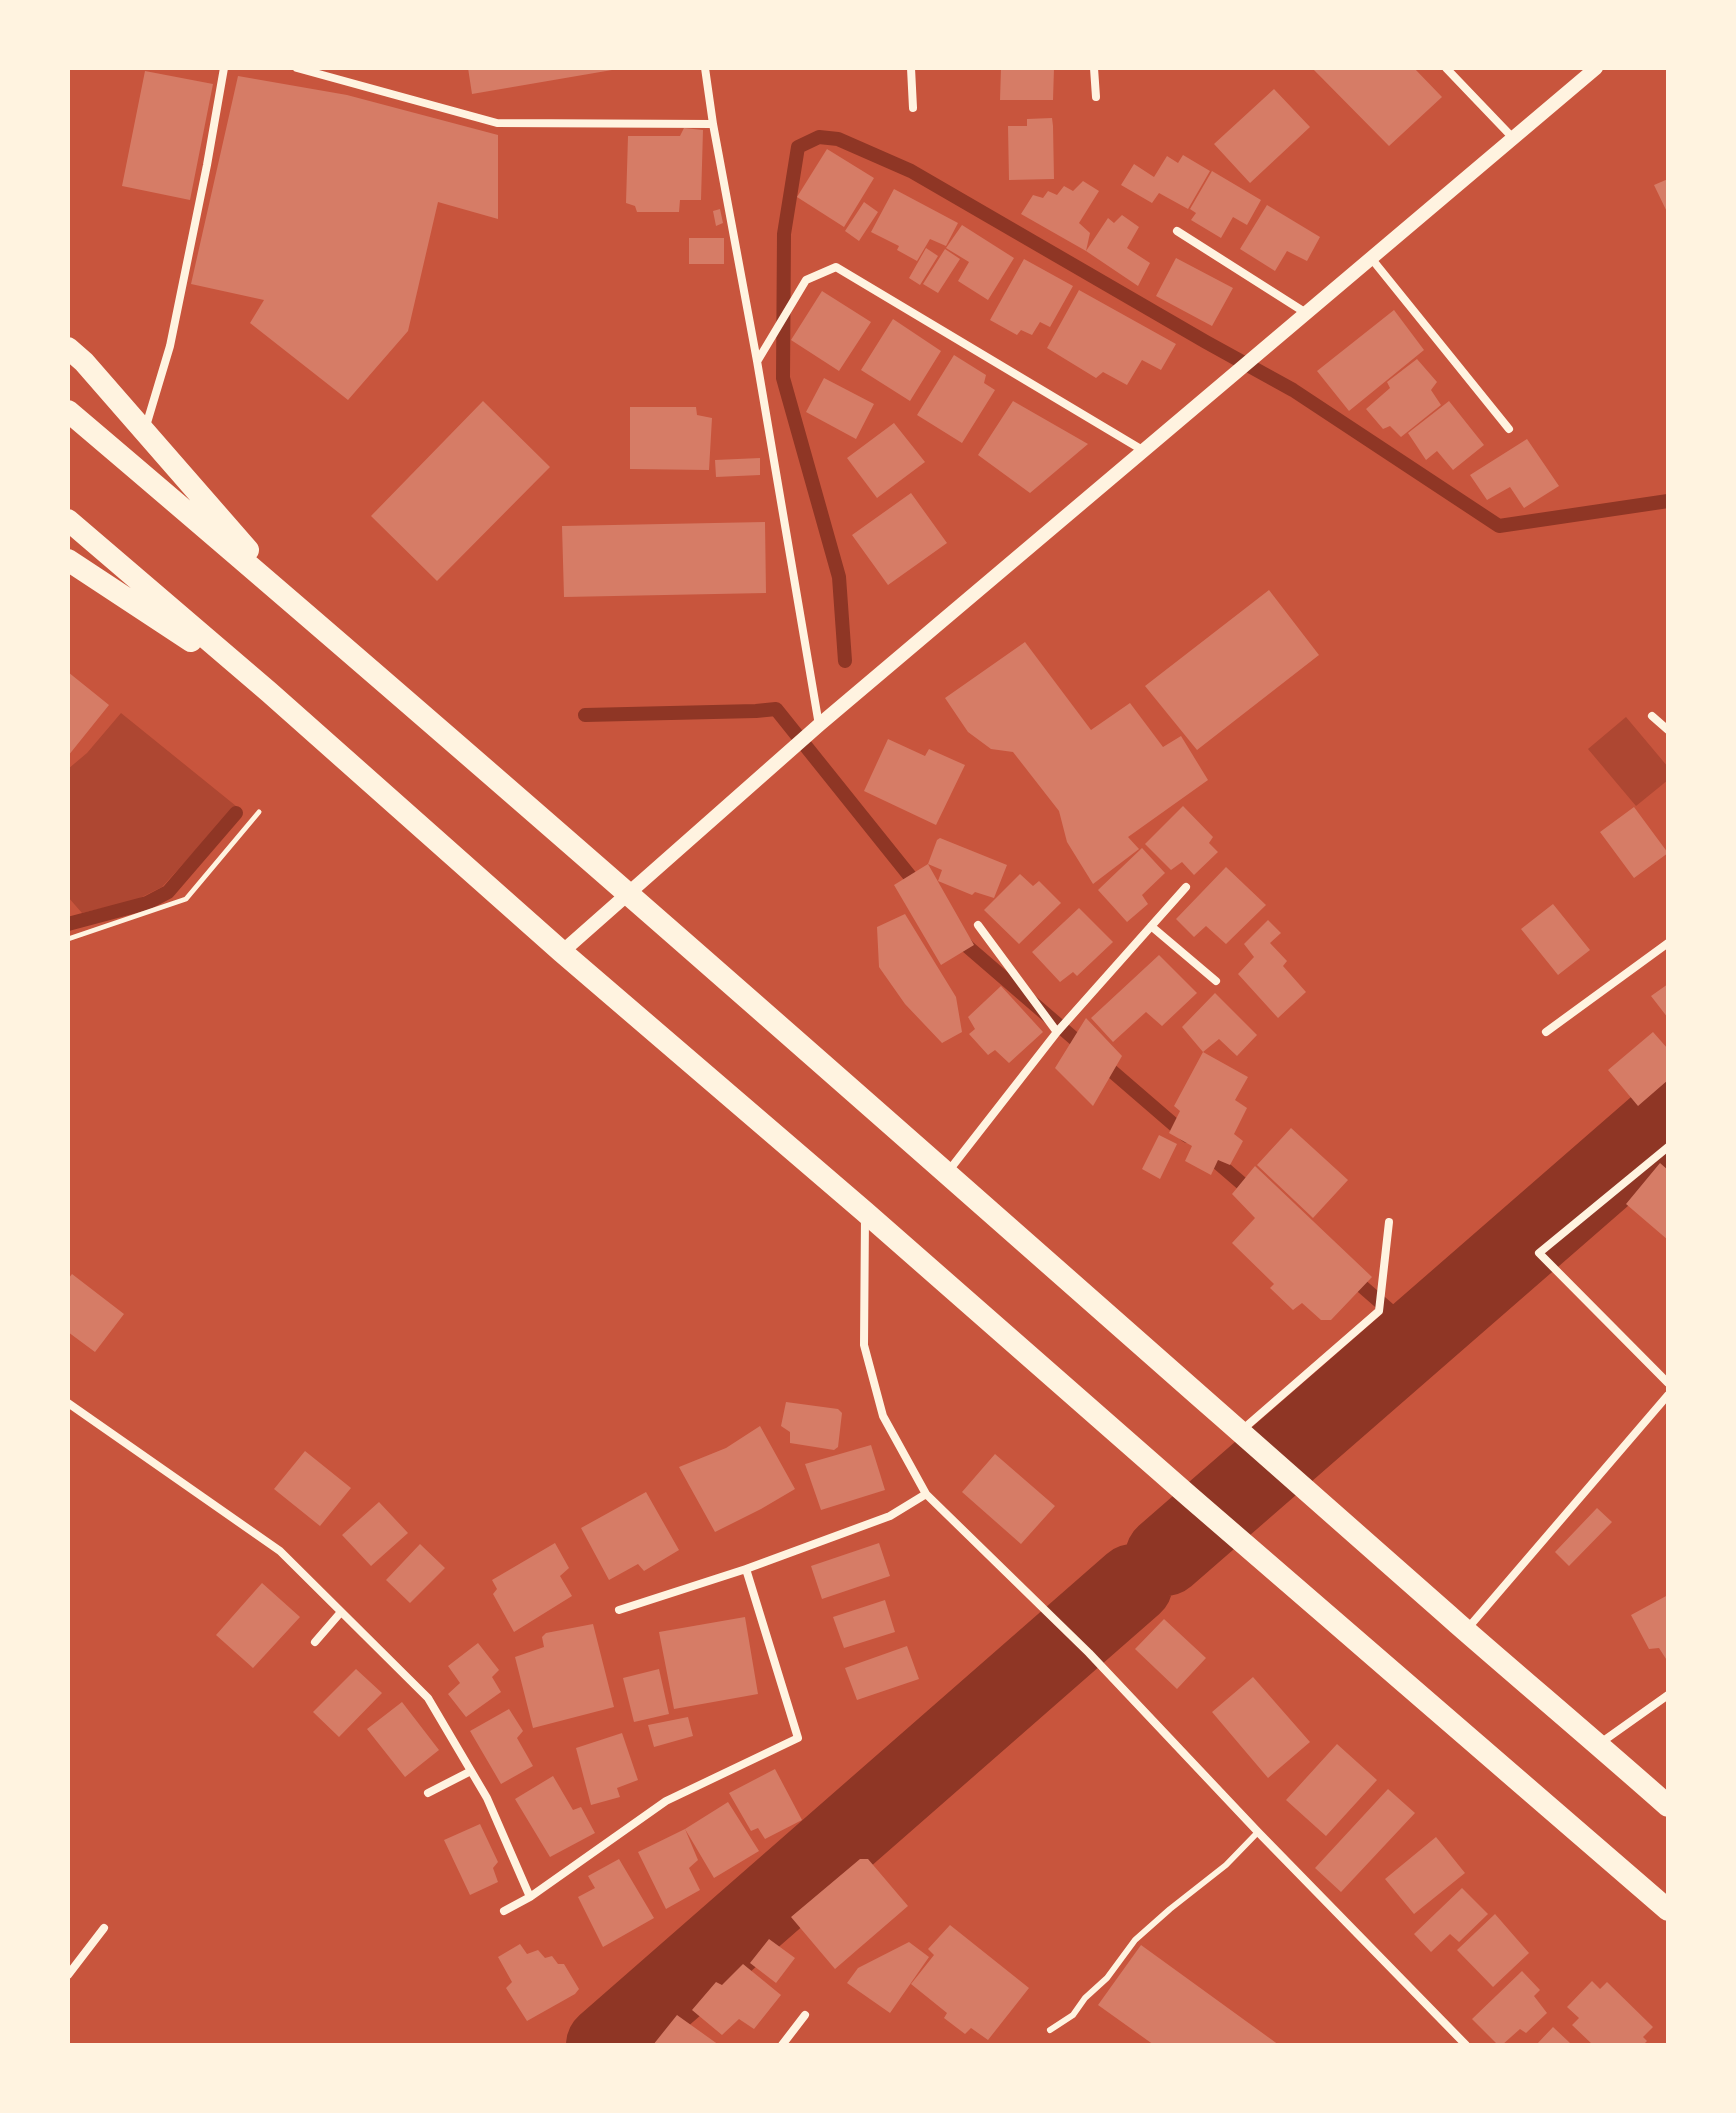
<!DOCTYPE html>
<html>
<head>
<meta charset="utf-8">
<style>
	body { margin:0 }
	#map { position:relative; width:1736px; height:2113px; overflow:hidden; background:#c8553d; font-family:"Source Sans 3",sans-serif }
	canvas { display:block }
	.frame { position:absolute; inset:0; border:70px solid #fff3e0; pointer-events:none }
</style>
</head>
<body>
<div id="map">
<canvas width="1736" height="2113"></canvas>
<div class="frame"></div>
</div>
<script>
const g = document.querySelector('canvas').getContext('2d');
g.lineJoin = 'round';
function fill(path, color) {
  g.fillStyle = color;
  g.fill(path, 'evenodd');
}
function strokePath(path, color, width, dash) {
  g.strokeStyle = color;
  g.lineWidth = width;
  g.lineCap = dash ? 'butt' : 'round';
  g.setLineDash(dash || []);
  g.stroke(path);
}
fill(new Path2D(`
	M121 713 236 806 162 887 136 900 82 913 68 897V769L87 753Z
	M1626 717 1668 767V780L1636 806 1588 749Z`), '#ae4732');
strokePath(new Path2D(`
	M845 661 839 577 783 378 784 234 798 147 819 137 838 139 911 171 1206 342 1293 390 1499 526 1668 501
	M585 715 756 711 776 709 921 890
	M68 924 147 903 168 892 236 813
	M957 934 968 947 1187 1136
	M1203 1150 1254 1194
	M1349 1275 1418 1335`), '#8f3625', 14);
strokePath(new Path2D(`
	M1165 1556 1668 1118
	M606 2045 1133 1584`), '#8f3625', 80);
fill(new Path2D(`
	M468 68H612V70L472 94Z
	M1001 68H1054L1053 100H1000Z
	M1312 68H1414L1442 97 1389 146Z
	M145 71 213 84 190 200 122 186Z
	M238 76 347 95 498 135V219L438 202 408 331 348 400 250 323 264 300 191 284Z
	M1274 89 1310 127 1250 183 1214 144Z
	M1052 118 1053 126 1054 179 1009 180 1008 126H1027V119Z
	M684 128 703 130 701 200H680L679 212H637L635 206 626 203 628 136H680Z
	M827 149 874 178 844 227 797 197Z
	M1183 155 1210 171 1188 209 1159 193 1152 203 1121 185 1134 164 1154 177 1167 156 1178 163Z
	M1212 171 1261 200 1247 225 1233 217 1221 238 1191 220 1196 213 1190 209Z
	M1668 179V214L1654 185Z
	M1083 181 1099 191 1079 223 1090 233 1086 251 1021 214 1033 195 1043 198 1048 191 1057 195 1064 186 1073 191Z
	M894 189 958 223 946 246 930 239 917 261 897 250 899 246 871 232Z
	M864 202 878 212 859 241 845 231Z
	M1267 205 1320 237 1307 261 1287 251 1275 271 1240 249Z
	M720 209 723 223 716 226 713 211Z
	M1122 215 1139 227 1127 248 1150 263 1138 286 1086 251 1108 218 1114 223Z
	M962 225 1014 258 988 300 958 281 969 262 946 248Z
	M689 238H724V264H689Z
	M926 248 938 256 920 285 909 278Z
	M945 249 960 259 938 293 923 284Z
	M1176 258 1233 288 1212 326 1156 296Z
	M1024 259 1073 286 1050 327 1040 322 1032 335 1021 330 1017 335 990 320Z
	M1079 290 1176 344 1161 370 1142 360 1127 385 1103 372 1096 378 1047 348Z
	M822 291 871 322 839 371 791 340Z
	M1394 310 1424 350 1349 411 1317 371Z
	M893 319 941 351 910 401 861 370Z
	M954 355 986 375 984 383 995 390 962 443 917 415Z
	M1417 359 1437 382 1431 390 1441 405 1401 437 1390 426 1383 429 1366 409 1390 388 1387 382Z
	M824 378 874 404 856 439 806 412Z
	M483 401 550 467 437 581 371 516Z
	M1013 401 1088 444 1030 493 978 455Z
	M1449 401 1484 445 1453 470 1437 451 1426 460 1408 433Z
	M630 407H696L697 415 712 418 709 470 630 469Z
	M894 423 925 462 877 498 847 458Z
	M1527 439 1559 486 1524 508 1510 487 1487 500 1470 475Z
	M760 458V475L716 477 715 460Z
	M911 493 947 543 888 585 852 535Z
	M765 522 766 593 564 597 562 526Z
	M1269 590 1319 655 1197 750 1145 686Z
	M1025 642 1091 730 1130 703 1163 747 1181 736 1208 780 1128 837 1139 849 1093 884 1067 842 1059 811 1013 752 991 749 968 732 945 698Z
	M68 672 109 705 68 756Z
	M888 739 925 756 929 749 965 765 936 825 864 791Z
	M1183 806 1213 837 1209 843 1218 852 1194 875 1182 862 1171 870 1145 844Z
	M1634 807 1668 853 1634 878 1600 832Z
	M940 838 1007 865 994 898 975 892 972 895 938 881 942 870 928 864 937 840Z
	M1142 848 1165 873 1142 895 1148 904 1127 922 1098 890Z
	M928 864 974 945 941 965 894 885Z
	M1226 867 1266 905 1226 944 1206 926 1194 937 1176 919Z
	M1020 874 1033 886 1039 881 1061 903 1019 944 984 910Z
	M1553 904 1590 950 1558 975 1521 929Z
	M1079 908 1113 942 1077 976 1073 972 1060 982 1032 952Z
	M905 914 956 997 962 1032 942 1043 905 1004 879 967 877 927Z
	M1268 920 1281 933 1270 943 1287 961 1283 966 1306 992 1278 1018 1238 974 1254 957 1244 944Z
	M1159 955 1197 993 1162 1026 1146 1012 1113 1042 1091 1018Z
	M1668 984V1018L1651 996Z
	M1001 986 1043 1032 1009 1063 995 1050 988 1055 969 1034 975 1029 968 1017Z
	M1215 993 1257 1035 1237 1056 1219 1039 1203 1052 1182 1027Z
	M1086 1018 1122 1056 1093 1106 1055 1068Z
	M1653 1032 1668 1049V1080L1638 1106 1608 1070Z
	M1203 1052 1248 1077 1235 1100 1247 1108 1234 1134 1243 1141 1230 1165 1218 1160 1211 1175 1185 1161 1192 1146 1169 1133 1180 1111 1174 1106Z
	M1291 1128 1348 1180 1313 1218 1257 1165Z
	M1159 1135 1177 1144 1160 1179 1142 1169Z
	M1660 1163 1668 1170V1240L1626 1204Z
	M1255 1166 1372 1277 1331 1320H1321L1302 1303 1293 1310 1270 1288 1274 1284 1232 1243 1255 1218 1232 1194Z
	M72 1274 124 1314 95 1352 68 1332V1279Z
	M786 1402 838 1409 842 1413 838 1447 834 1450 790 1443V1432L781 1426Z
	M760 1426 795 1489 761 1509 715 1532 679 1467 726 1448Z
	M871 1445 885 1490 821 1510 805 1464Z
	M305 1451 351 1488 320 1526 274 1489Z
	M995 1454 1055 1506 1021 1544 962 1492Z
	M646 1492 679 1550 644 1571 638 1564 609 1580 581 1528Z
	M379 1502 408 1533 371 1566 342 1535Z
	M1597 1508 1612 1522 1569 1566 1555 1552Z
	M555 1543 569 1568 560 1576 572 1596 514 1632 493 1594 497 1589 492 1580Z
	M879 1543 890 1576 822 1599 811 1566Z
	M420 1544 445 1568 410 1603 386 1580Z
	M262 1583 300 1617 253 1668 216 1635Z
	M1668 1595V1662L1659 1648 1649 1649 1631 1615Z
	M885 1600 895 1632 844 1648 833 1617Z
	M745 1617 758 1694 674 1709 659 1632Z
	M1164 1619 1206 1658 1177 1689 1135 1649Z
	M593 1624 614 1707 533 1728 515 1657 544 1647 542 1637 546 1633Z
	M478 1643 499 1670 492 1677 501 1692 466 1717 448 1694 460 1683 448 1666Z
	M907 1646 919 1679 857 1700 845 1668Z
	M356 1669 382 1693 339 1737 313 1712Z
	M659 1669 669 1714 634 1722 623 1678Z
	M1253 1677 1310 1742 1268 1778 1212 1712Z
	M402 1702 439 1750 405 1777 367 1729Z
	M509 1709 523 1731 517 1738 533 1766 501 1784 470 1731Z
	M688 1717 693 1736 654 1747 648 1725Z
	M622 1733 638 1780 617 1788 620 1797 591 1805 576 1748Z
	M1337 1744 1377 1780 1326 1836 1286 1800Z
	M775 1769 802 1820 765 1839 758 1828 751 1831 729 1793Z
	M553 1776 573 1810 581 1807 595 1833 550 1857 515 1799Z
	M1388 1789 1415 1813 1341 1892 1315 1868Z
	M728 1802 759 1851 714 1878 685 1829 698 1860 689 1868 700 1890 666 1909 638 1852 685 1829Z
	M480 1824 498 1862 493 1868 498 1882 470 1895 444 1840Z
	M1436 1837 1465 1873 1414 1914 1385 1879Z
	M619 1859 654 1918 603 1947 578 1897 595 1888 588 1876Z
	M860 1859H868L908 1906 835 1969 791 1917Z
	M1462 1888 1488 1914 1459 1942 1450 1934 1431 1952 1414 1934Z
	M1495 1914 1529 1953 1493 1987 1457 1950Z
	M950 1925 1029 1988 988 2040 971 2028 965 2034 944 2018 947 2013 911 1984 934 1955 928 1949Z
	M769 1939 795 1958 776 1983 750 1963Z
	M909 1942 929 1957 890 2013 847 1983 858 1968Z
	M520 1944 527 1954 538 1950 545 1958 552 1956 558 1964H564L579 1989 575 1994 527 2021 506 1988 512 1982 498 1957Z
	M1141 1945 1279 2045H1154L1098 2005Z
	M743 1964 781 1995 754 2029 739 2019 722 2035 692 2010 716 1982 722 1985Z
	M1522 1971 1540 1990 1534 1996 1547 2013 1526 2033 1520 2029 1502 2045H1498L1472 2019Z
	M1592 1981 1600 1989 1607 1982 1653 2027 1643 2037 1647 2041 1643 2045H1593L1572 2025 1579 2018 1567 2007Z
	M677 2015 719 2045H653Z
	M1553 2027 1570 2043 1568 2045H1536Z`), '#d67c66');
strokePath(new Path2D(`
	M68 939 186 899 259 812`), '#fff3e0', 5);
strokePath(new Path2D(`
	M1050 2030 1073 2015 1085 1998 1107 1978 1135 1940 1170 1909 1226 1865 1258 1832`), '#fff3e0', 6);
strokePath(new Path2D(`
	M297 68 497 123 713 124
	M705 68 713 124 757 361 819 725
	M911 68 913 108
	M1094 68 1096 97
	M1446 68 1513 138
	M1177 231 1306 313
	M1371 258 1509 429
	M758 360 806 280 836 267 1144 451
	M146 426 170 346 207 165 224 68
	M1652 716 1668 730
	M1151 926 1216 981
	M1057 1032 1186 887
	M1546 1032 1668 943
	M1668 1147 1539 1253 1668 1383
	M947 1173 1057 1032 978 925
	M865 1216 864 1345 883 1416 926 1494 1089 1653 1258 1832 1466 2045
	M68 1403 280 1551 428 1698 487 1798 530 1897 666 1801 798 1738 746 1569 619 1610
	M1242 1430 1379 1311 1389 1222
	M746 1569 890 1516 926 1494
	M1468 1628 1668 1395
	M315 1642 341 1612
	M1599 1744 1668 1695
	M428 1793 471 1771
	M504 1911 530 1897
	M68 1975 104 1928
	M782 2045 805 2015`), '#fff3e0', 8);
strokePath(new Path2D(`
	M562 952 819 725 1596 68`), '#fff3e0', 14);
strokePath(new Path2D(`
	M68 348 84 362 248 550
	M68 411C537 809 997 1218 1458 1624 1528 1685 1599 1745 1668 1806
	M68 520 269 692 562 952 865 1212 1190 1497 1668 1910
	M68 560 191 641`), '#fff3e0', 22);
</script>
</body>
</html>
